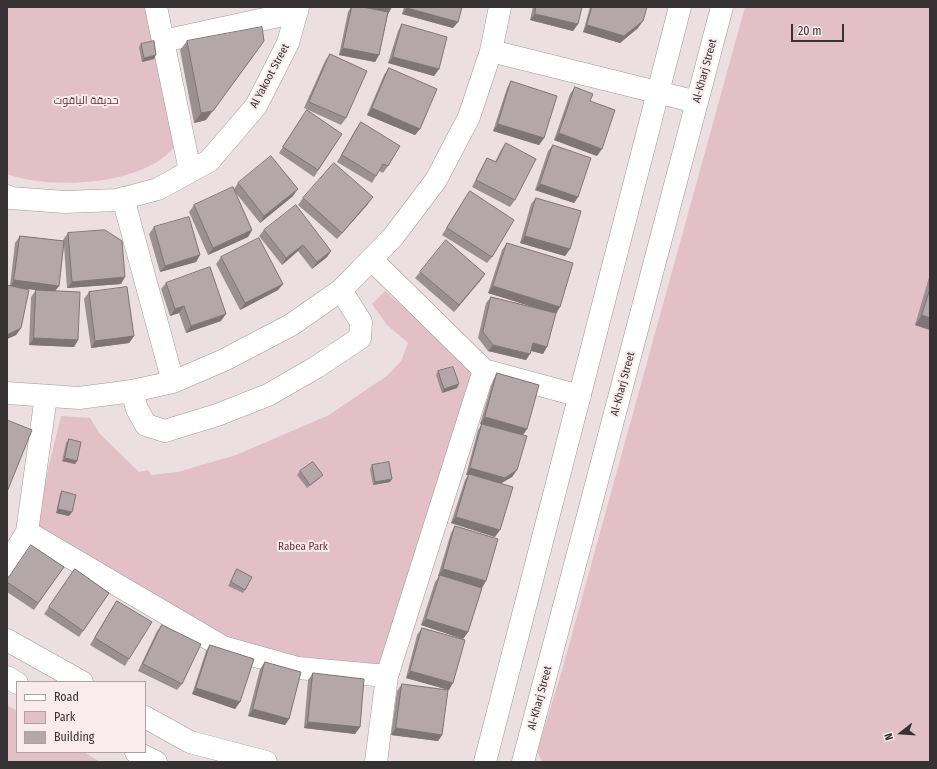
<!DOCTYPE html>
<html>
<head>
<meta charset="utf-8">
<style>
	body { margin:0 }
	#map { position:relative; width:937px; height:769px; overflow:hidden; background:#ecdfe1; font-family:"Fira Sans Condensed",sans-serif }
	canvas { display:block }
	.frame { position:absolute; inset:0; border:8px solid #363132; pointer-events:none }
	.legend { position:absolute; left:16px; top:681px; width:130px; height:72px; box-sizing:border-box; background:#faecee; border:1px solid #aca1a3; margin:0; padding:5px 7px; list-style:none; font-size:12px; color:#363132 }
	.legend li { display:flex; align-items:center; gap:8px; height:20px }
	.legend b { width:20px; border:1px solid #aca1a3 }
	.north { position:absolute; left:881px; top:713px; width:40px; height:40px; -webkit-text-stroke:3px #faecee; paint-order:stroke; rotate:253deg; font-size:11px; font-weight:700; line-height:16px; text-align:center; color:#363132 }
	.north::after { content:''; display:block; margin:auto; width:14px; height:18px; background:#363132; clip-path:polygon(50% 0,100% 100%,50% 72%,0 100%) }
	.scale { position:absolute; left:791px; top:24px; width:53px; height:18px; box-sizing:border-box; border:2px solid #363132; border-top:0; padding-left:5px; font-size:12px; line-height:14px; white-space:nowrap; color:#363132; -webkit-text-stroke:3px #faecee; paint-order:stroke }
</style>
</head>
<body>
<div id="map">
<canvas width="937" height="769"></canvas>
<div class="frame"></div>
<ul class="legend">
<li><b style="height:5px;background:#fff"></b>Road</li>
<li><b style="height:11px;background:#e2c0c5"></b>Park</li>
<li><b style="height:11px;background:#b4a7a9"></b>Building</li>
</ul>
<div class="north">N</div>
<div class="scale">20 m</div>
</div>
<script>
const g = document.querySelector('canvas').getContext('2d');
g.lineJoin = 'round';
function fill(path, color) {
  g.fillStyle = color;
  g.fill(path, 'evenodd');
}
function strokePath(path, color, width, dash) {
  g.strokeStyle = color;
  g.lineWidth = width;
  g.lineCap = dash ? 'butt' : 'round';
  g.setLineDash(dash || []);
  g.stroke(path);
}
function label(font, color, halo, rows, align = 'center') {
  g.font = font + ' "Fira Sans Condensed",Cairo,sans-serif';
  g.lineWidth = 4;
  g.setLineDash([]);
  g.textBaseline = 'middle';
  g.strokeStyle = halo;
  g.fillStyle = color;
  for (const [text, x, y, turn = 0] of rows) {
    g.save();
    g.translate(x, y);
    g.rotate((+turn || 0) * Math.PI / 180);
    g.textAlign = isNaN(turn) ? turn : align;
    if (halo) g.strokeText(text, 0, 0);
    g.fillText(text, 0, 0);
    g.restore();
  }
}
fill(new Path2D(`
	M7 7H146L175 146C145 186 50 190 7 174Z
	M745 7H930V762H542L537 751 561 674Z
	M385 291 475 370 381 665 290 660 243 644 194 623 34 527 61 416 90 418 100 434 139 472 148 470 151 475 178 472 236 455 329 415 388 375 401 361 408 343 387 325 372 304Z
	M7 705 17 711V752H84L100 762H7Z`), '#e2c0c5');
const minor = new Path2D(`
	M156 7 190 171
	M163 41 297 12
	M491 51 697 102
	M7 196 10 198 65 202 117 200 158 189 209 161 256 106 288 43 298 7
	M123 198 173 382
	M371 259 484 370 580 396
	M132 391 137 409 146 425 165 431 217 415 268 395 315 368 360 338 361 322 341 290
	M7 393 79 398 132 391 173 382 224 360 291 325 341 290 393 237 436 180 469 117 491 51 500 7
	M27 532 223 647 298 668 387 676
	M7 565 27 532 46 396
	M7 640 82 682
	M7 677 17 683
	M145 717 190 742 266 762
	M136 752 156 762
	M376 762 387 676 484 370
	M485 762 680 7
	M523 762 722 7`);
strokePath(minor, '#a49799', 23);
strokePath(minor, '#fff', 22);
fill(new Path2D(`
	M351 7 372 9 366 7H392L388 14 379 55 375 62 339 55 348 12Z
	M404 7H462L458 22 453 28 402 14Z
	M533 7H582L578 24 573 31 530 20Z
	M590 7H647L638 28 620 43 583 32Z
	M402 24 439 69 434 76 388 63 398 31Z
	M187 41 206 120 194 123 180 50Z
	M141 44 154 59 142 62 139 47Z
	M330 54 346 118 341 125 304 108 325 61Z
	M389 68 420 129 415 135 367 115 384 75Z
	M511 81 544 138 539 145 493 131 507 88Z
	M575 87 590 101 597 156 554 140 570 94Z
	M302 117 342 134 314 177 279 153Z
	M361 122 388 166 383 173 379 171 372 183 337 162 356 129Z
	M506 143 515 200 510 207 472 187 483 165 487 158 495 162 501 150Z
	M553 145 578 197 574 203 535 190 548 151Z
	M238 183 293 196 260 223 235 192 252 230 248 237 208 255 189 212 194 205 234 189Z
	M470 191 492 257 487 263 442 235Z
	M303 198 368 204 337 239 298 205Z
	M536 198 570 249 565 256 520 243 531 204Z
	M154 227 200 255 196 262 160 272 149 234Z
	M264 230 331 251 327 257 312 269 298 251 282 265 259 236Z
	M68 233 121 284 67 288 64 246 59 286 55 291 78 340 74 347 29 345 31 297 36 290H38L20 288 21 328 16 335 7 339V285L10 286 15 243 20 236 63 241V240Z
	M507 243 556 314 543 354 531 351 526 360 488 351 478 338 486 303 491 297 536 308 488 293 502 250Z
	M221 257 283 284 278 290 240 310 216 264Z
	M420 272 485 274 480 281 454 312 415 278Z
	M930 274V330L915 325Z
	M166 283 221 321 186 333 179 313 170 316 161 289Z
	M89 292 134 336 129 343 91 348 84 299Z
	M438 371 457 388 442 393 436 375Z
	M497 373 527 429 523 435 517 470 512 477 501 483 495 537 451 523 465 480 468 475H466L478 430 482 424H480L493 380Z
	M69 439 77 461 75 464 62 461 66 443Z
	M372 465 390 482 373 485 370 469Z
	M300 471 320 478 307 488 297 475Z
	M62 491 69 516 56 513 60 494Z
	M455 526 482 588 468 632 463 639 421 625 435 582 439 576H438L451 533Z
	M64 567 34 610 7 592V579Z
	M75 569 109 593 79 637 44 614Z
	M237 569 245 590 243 593 228 586Z
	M117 601 129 659 125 666 90 645 112 608Z
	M162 625 182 684 177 690 138 671 157 631Z
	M422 628 449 690 406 678 417 635Z
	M210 645 240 702 235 709 192 694 206 651Z
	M265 662 289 719 285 725 248 716 260 669Z
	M313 673 360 727 355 734 304 728 308 680Z
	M402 684 442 735 438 741 391 735 397 691Z`), '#9b9091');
fill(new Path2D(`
	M366 7H392L388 14Z
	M407 8 458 22 453 28 402 14Z
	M535 14 578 24 573 31 530 20Z
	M643 21 638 28 620 43 583 32 587 25Z
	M343 48 379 55 375 62 339 55Z
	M257 51 206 120 194 123 201 113Z
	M156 55 154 59 142 62 144 58Z
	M393 57 439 69 434 76 388 63Z
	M372 108 420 129 415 135 367 115Z
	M498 124 544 138 539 145 493 131Z
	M559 133 602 149 597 156 554 140Z
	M540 184 578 197 574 203 535 190Z
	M298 189 293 196 260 223 264 216Z
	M373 197 368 204 337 239 342 233Z
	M252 230 248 237 208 255 213 248Z
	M525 236 570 249 565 256 520 243Z
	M303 245 298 251 282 265 286 258Z
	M331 251 327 257 312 269 317 262Z
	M200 255 196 262 160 272 165 266Z
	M485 274 480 281 454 312 459 305Z
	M125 277 121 284 67 288 72 282Z
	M14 280 59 286 54 292 10 287Z
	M283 284 278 290 240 310 245 303Z
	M493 286 560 307 556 314 488 293Z
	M184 306 179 313 170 316 175 309Z
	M226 314 221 321 186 333 191 326Z
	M922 315 930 318V330L915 325Z
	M21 328 16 335 7 339V335Z
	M134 336 129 343 91 348 95 341Z
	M34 338 78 340 74 347 29 345Z
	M533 343 547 347 543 354 528 350Z
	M493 345 530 354 526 360 488 351Z
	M459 384 457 388 442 393 444 389Z
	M485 417 527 429 522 436 480 424Z
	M65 458 77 461 75 464 62 461Z
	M470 468 517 470 512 477 500 484 469 474 468 475H466Z
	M392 479 390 482 373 485 375 482Z
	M58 509 72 512 69 516 56 513Z
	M456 517 500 530 495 537 451 523Z
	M443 569 486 581 482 588 438 576Z
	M426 619 468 632 463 639 421 625Z
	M410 671 453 683 449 690 406 678Z
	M196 688 240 702 235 709 192 694Z
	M253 709 289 719 285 725 248 716Z
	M308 722 360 727 355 734 304 728Z
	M396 728 442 735 438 741 391 735Z`), '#7e7576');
const building = new Path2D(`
	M352 7H363L388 12 379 55 343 48Z
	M407 7H462L458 22 407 8Z
	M536 7H582L578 24 535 14Z
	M592 7H647L643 21 624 36 587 25Z
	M402 24 447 37 439 69 393 57Z
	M262 27 264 41 213 111 201 113 187 41Z
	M154 41 156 55 144 58 141 44Z
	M330 54 367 71 346 118 309 102Z
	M389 68 437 89 420 129 372 108Z
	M511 81 557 96 544 138 498 124Z
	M575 87 593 94 590 101 615 110 602 149 559 133Z
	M307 110 342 134 318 170 283 147Z
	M361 122 400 146 388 166 383 164 376 176 342 155Z
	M506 143 536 159 515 200 476 180 487 158 496 162Z
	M553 145 591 158 578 197 540 184Z
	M271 156 298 189 264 216 238 183Z
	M334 163 373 197 342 233 303 198Z
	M233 187 252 230 213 248 194 205Z
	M470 191 514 220 492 257 447 228Z
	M536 198 581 211 570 249 525 236Z
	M296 205 331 251 317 262 303 245 286 258 264 230Z
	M189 217 200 255 165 266 154 227Z
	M105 230 122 241 125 277 72 282 68 233Z
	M20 236 64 241 59 286 14 280Z
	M259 238 283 284 245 303 221 257Z
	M446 240 485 274 459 305 420 272Z
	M507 243 573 263 560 307 493 286Z
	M210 267 226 314 191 326 184 306 175 309 166 283Z
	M7 285 29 290 21 328 7 335Z
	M127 287 134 336 95 341 89 292Z
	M930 289V318L922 315Z
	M36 290 80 292 78 340 34 338Z
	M491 297 556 313 547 347 533 343 530 354 493 345 483 332Z
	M453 367 459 384 444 389 438 371Z
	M497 373 539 385 527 429 485 417Z
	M7 420 32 430 7 492Z
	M482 424 527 436 517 470 505 478 470 468Z
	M69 439 81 442 77 461 65 458Z
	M313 462 323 475 310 485 300 471Z
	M389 462 392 479 375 482 372 465Z
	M469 474 513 487 500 530 456 517Z
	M62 491 76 495 72 512 58 509Z
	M455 526 498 539 486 581 443 569Z
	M31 545 64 567 38 603 7 582V580Z
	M75 569 109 593 83 631 49 607Z
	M237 569 252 577 245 590 231 582Z
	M440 575 482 588 468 632 426 619Z
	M117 601 152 622 129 659 95 638Z
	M162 625 201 644 182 684 143 664Z
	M422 628 465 640 453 683 410 671Z
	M210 645 254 659 240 702 196 688Z
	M265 662 301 672 289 719 253 709Z
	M313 673 364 679 360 727 308 722Z
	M402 684 448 690 442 735 396 728Z`);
fill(building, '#b4a7a9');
strokePath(building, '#7e7576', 1);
label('11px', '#363132', '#faecee', [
	["Al-Kharj Street",705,71,-75],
	["Al Yakoot Street",270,76,-62],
	["Al-Kharj Street",623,384,-75],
	["Al-Kharj Street",540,698,-75]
]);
label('11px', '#68313c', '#faecee', [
	["حديقة الياقوت",86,101],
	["Rabea Park",303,547]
]);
</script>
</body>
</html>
